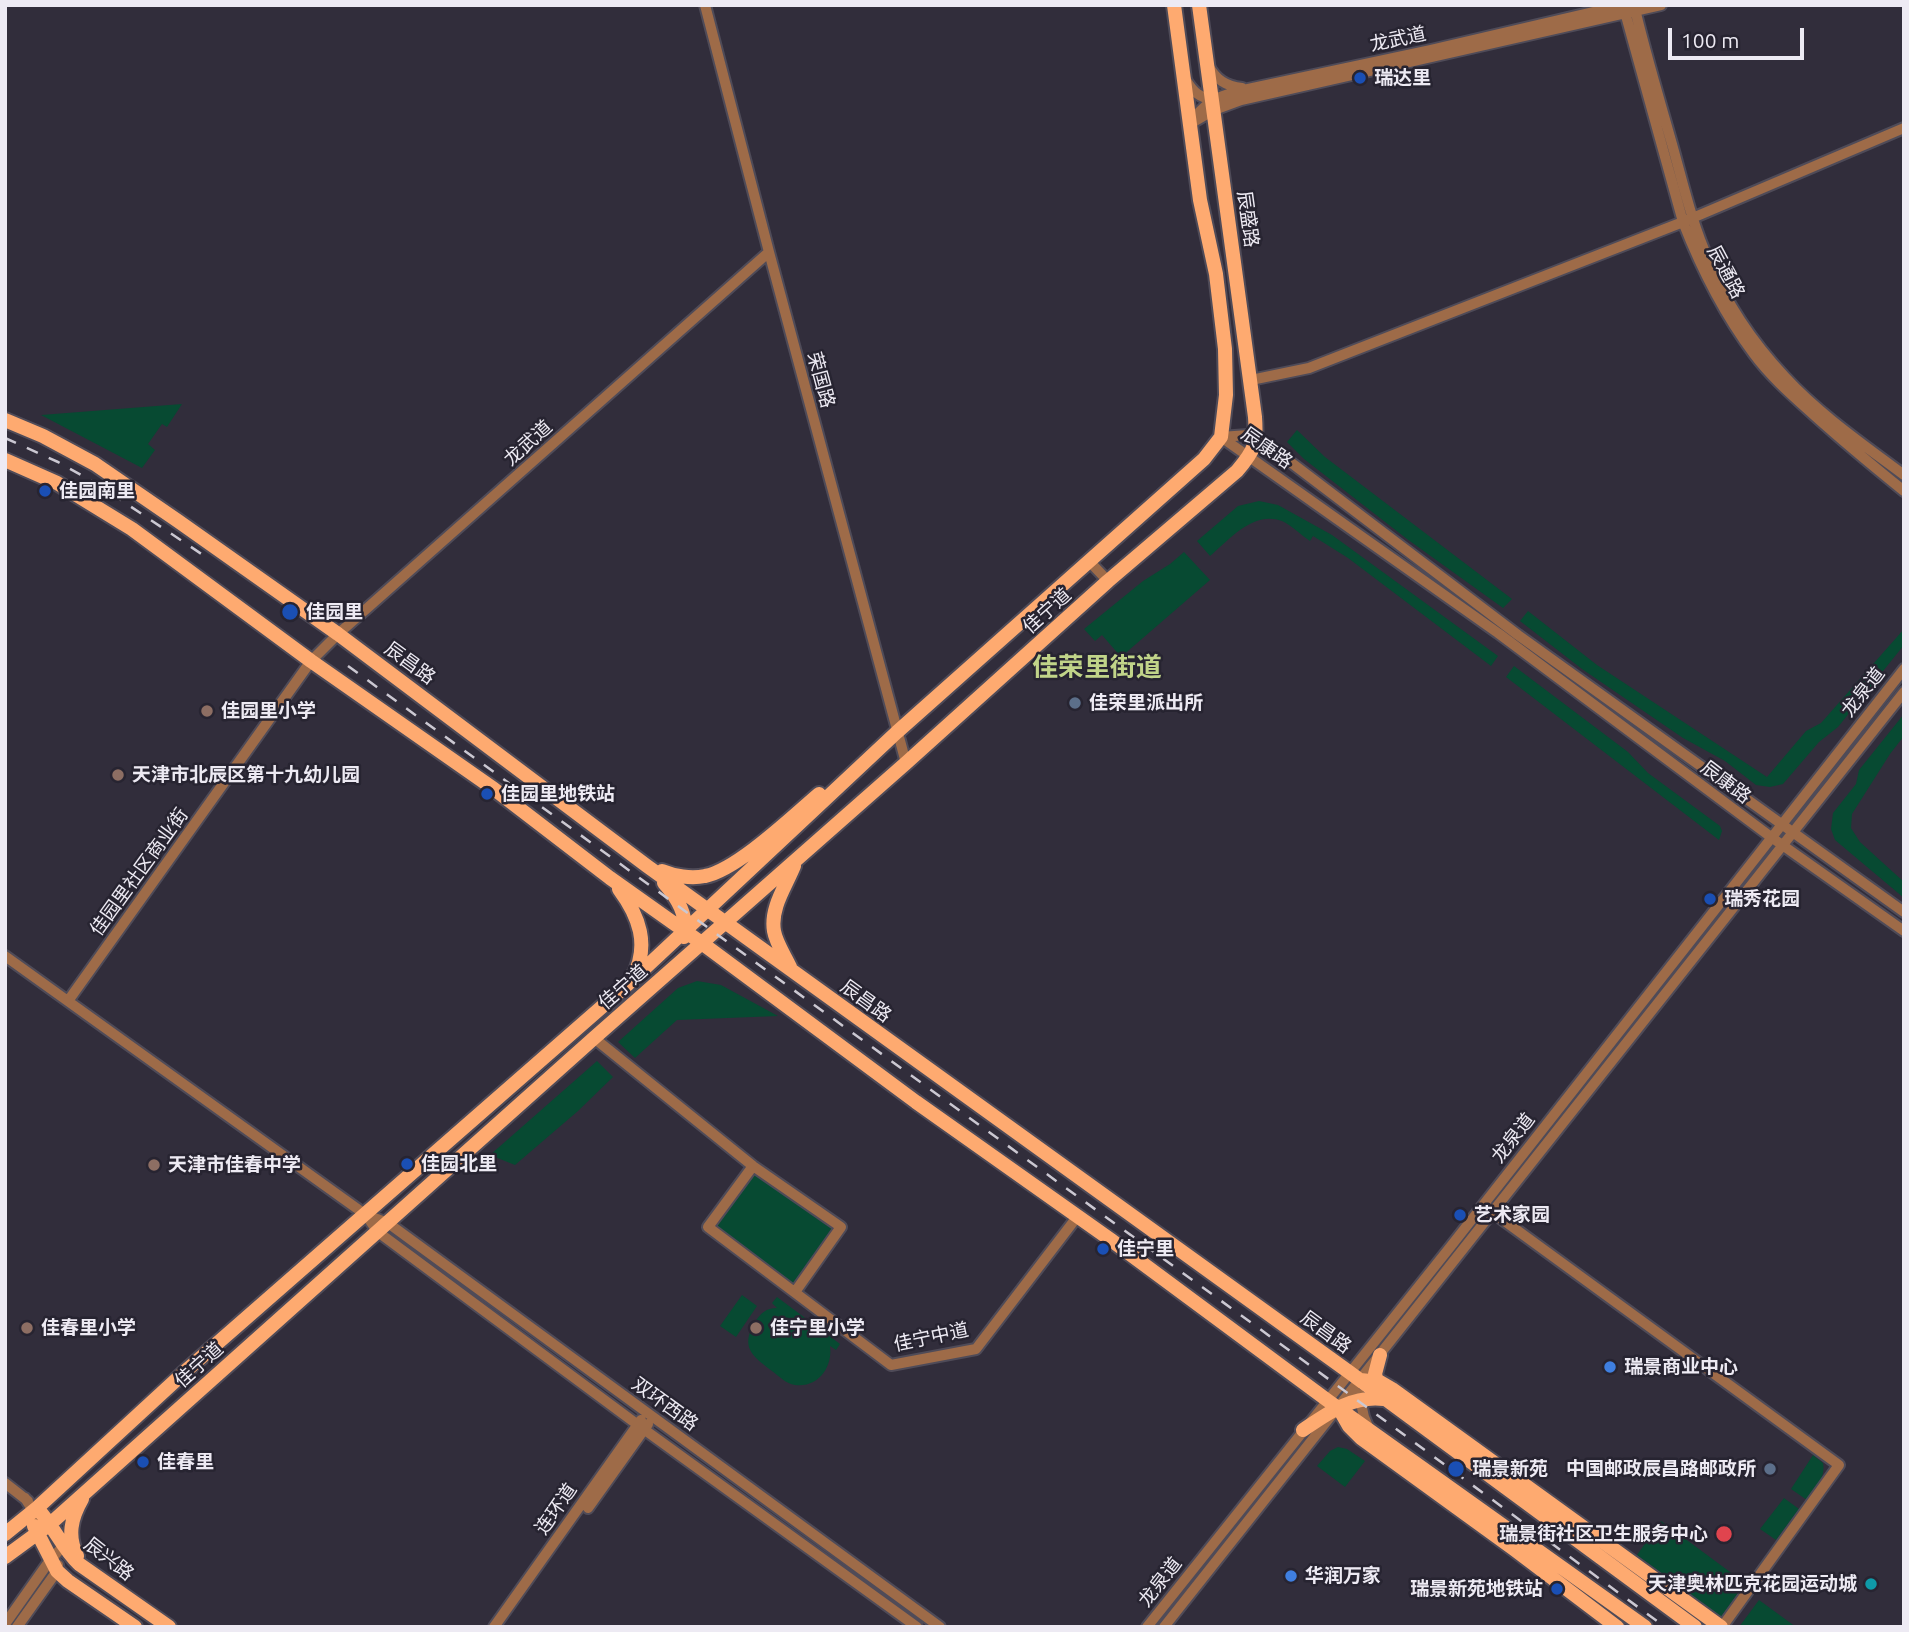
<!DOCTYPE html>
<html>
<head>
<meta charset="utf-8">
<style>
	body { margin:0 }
	#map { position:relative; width:1909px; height:1632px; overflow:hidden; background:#312d3b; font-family:Ubuntu,sans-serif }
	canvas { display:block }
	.frame { position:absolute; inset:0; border:7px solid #edeaf3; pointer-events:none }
	.scale { position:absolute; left:1668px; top:28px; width:136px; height:32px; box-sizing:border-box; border:4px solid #edeaf3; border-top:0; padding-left:9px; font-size:21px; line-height:24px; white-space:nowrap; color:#edeaf3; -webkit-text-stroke:5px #272431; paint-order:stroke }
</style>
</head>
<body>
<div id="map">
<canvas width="1909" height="1632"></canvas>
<div class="frame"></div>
<div class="scale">100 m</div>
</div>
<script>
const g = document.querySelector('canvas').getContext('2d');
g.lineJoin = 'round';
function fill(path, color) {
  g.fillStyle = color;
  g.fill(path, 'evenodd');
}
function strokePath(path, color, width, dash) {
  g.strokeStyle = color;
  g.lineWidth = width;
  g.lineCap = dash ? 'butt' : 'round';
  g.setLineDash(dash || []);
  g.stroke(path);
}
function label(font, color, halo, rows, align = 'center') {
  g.font = font + ' Ubuntu,"Noto Sans SC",sans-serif';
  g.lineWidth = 5;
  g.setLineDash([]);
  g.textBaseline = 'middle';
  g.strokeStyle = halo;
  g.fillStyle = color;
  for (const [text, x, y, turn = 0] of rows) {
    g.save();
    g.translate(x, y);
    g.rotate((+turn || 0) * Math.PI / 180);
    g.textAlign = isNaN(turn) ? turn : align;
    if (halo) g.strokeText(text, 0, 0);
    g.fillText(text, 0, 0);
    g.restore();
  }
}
fill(new Path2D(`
	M182 404 167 427 162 424 148 444 155 450 142 468 41 415Z
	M1297 430 1325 457 1512 599 1503 608 1407 539 1304 459 1287 442Z
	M1259 501 1278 505 1332 535 1498 656 1491 666 1348 558 1313 536 1310 541C1301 535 1291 525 1282 521 1253 510 1229 540 1210 556L1197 541 1238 506Z
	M1184 552 1210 580 1121 657 1102 635 1095 641 1084 629 1143 581 1170 564Z
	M1528 611 1597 665 1767 777 1806 731 1821 723 1904 629V645L1838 727 1819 742 1783 784 1770 787 1756 785 1725 761 1683 738 1582 669 1520 621Z
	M1514 666 1628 752 1648 773 1720 826 1722 831 1719 840 1506 677Z
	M1904 714V736L1890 754 1852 814 1851 828 1860 842 1904 882V898L1835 840 1831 829 1833 813 1856 784 1859 770Z
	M697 981 721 985 778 1016 677 1020 635 1058 618 1042 678 988Z
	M597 1061 613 1077 578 1111 515 1165 490 1155Z
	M755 1174 833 1227 793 1284 716 1227Z
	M742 1295 757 1306 736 1337 720 1326Z
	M777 1297 840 1344 836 1350 830 1346C833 1367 818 1388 795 1385 786 1384 779 1376 772 1371 752 1356 740 1347 755 1322 761 1313 766 1308 777 1308L772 1303Z
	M1338 1447 1347 1449 1365 1461 1345 1487 1317 1466 1330 1451Z
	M1813 1455 1823 1463C1826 1478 1815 1488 1807 1500L1791 1489Z
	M1784 1498 1799 1509 1776 1540 1760 1529Z
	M1661 1521 1745 1583 1721 1617 1637 1555Z
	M1759 1600 1796 1627H1739Z`), '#074a32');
const minor = new Path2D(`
	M705 5 769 252 906 763
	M1623 5 1683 222C1701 268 1724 314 1754 354 1771 377 1793 396 1814 415 1843 441 1873 466 1904 491
	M1634 5C1645 52 1659 98 1672 144 1683 183 1692 224 1709 261 1726 303 1754 344 1785 377 1819 414 1864 445 1904 475
	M1208 65C1216 80 1226 86 1242 88
	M1186 80C1193 92 1200 98 1214 100
	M1193 118 1212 100 1234 92 1431 50 1623 5
	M1190 124 1214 110 1241 100 1661 5
	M1251 380 1309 368 1683 222 1904 128
	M1221 437 1498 633 1771 837 1904 931
	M1221 437 1248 435 1289 461 1518 635 1904 912
	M1089 561 1108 581
	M5 956 366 1215 378 1232 638 1425 917 1627
	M68 1001 311 661 338 634 769 252
	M594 1038 753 1166 841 1227 795 1292
	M753 1166 708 1227 891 1365 976 1349 1077 1217
	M1488 1209 1839 1465 1722 1627
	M366 1215 388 1223 940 1627
	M1359 1394 1364 1417 1369 1429
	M5 1483 28 1501
	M25 1498 37 1517
	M588 1508 648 1424
	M5 1624 48 1563 64 1545
	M17 1627 57 1571 58 1565
	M494 1627 641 1420
	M1147 1627 1451 1246 1904 669
	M1164 1627 1904 692`);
const major = new Path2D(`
	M5 420 43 436 95 464 178 521 338 634 647 866 1349 1372 1695 1627
	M5 460 57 483 132 529 311 661 494 789 610 878 703 944 916 1102 1111 1240 1327 1400 1645 1627
	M662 871C674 876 691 879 705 876 737 870 793 816 819 794
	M664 883C678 899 688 915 684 937
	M619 889C639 916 650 945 633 977
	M790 967C785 956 776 943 774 931 770 908 786 886 794 866
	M1360 1380 1380 1382 1392 1389 1721 1627
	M1379 1390 1375 1374 1380 1355
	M1341 1412 1349 1426 1361 1438 1514 1549 1617 1627
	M1303 1430C1328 1413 1352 1395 1384 1399
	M37 1508C53 1525 62 1548 79 1564L169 1627
	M34 1526 57 1571 68 1581 135 1627
	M5 1534 37 1508 189 1368 628 984 897 732 1204 459 1221 437 1226 395 1225 349 1216 274 1200 200 1174 5
	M77 1556C67 1536 71 1518 82 1499
	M5 1557 50 1524 594 1038 906 763 1108 581 1237 471C1255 450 1257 444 1255 417L1199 5`);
strokePath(minor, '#4f4b58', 14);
strokePath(major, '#4f4b58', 18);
strokePath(minor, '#9e6b48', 10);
strokePath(major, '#feaa70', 14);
strokePath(new Path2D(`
	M5 438 58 462 97 484 203 555
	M348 666 1308 1364 1665 1627`), '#cbc8d2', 2.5, [12, 12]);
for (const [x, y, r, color] of [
	[1360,78,7,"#1a4fb4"],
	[45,491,7,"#1a4fb4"],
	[290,612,9,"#1a4fb4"],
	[1075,703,7,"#5c6f8a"],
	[207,711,7,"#8d6e63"],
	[118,775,7,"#8d6e63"],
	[487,794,7,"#1a4fb4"],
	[1710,899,7,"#1a4fb4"],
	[407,1164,7,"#1a4fb4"],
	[154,1165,7,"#8d6e63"],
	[1460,1215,7,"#1a4fb4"],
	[1103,1249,7,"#1a4fb4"],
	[27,1328,7,"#8d6e63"],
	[756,1328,7,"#8d6e63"],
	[1610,1367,7,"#3f7fe0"],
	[143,1462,7,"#1a4fb4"],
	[1456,1469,9,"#1a4fb4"],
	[1770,1469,7,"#5c6f8a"],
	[1724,1534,9,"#e0444e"],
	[1291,1576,7,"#3f7fe0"],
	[1871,1584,7,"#0f9aa8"],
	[1557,1589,7,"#1a4fb4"]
]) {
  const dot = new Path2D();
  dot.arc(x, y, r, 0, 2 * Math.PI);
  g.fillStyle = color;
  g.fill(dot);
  strokePath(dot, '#272431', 2.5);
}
label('19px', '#edeaf3', '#272431', [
	["龙武道",1398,39,-12],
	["辰盛路",1248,219,82],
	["辰通路",1726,272,62],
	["荣国路",821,380,75],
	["龙武道",528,443,-42],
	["辰康路",1267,448,35],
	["佳宁道",1047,611,-42],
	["辰昌路",410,663,36],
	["龙泉道",1863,692,-52],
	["辰康路",1726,782,37],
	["佳园里社区商业街",139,872,-54],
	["佳宁道",623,987,-41],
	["辰昌路",866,1001,36],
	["龙泉道",1513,1138,-52],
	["辰昌路",1326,1332,36],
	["佳宁中道",931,1337,-12],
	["佳宁道",199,1365,-42],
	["双环西路",665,1404,36],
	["连环道",556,1509,-55],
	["辰兴路",109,1559,38],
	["龙泉道",1160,1582,-52]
]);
label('bold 19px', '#edeaf3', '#272431', [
	["瑞达里",1374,78],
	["佳园南里",59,491],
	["佳园里",306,612],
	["佳荣里派出所",1089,703],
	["佳园里小学",221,711],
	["天津市北辰区第十九幼儿园",132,775],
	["佳园里地铁站",501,794],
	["瑞秀花园",1724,899],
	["佳园北里",421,1164],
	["天津市佳春中学",168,1165],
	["艺术家园",1474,1215],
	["佳宁里",1117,1249],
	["佳春里小学",41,1328],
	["佳宁里小学",770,1328],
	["瑞景商业中心",1624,1367],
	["佳春里",157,1462],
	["瑞景新苑",1472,1469],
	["中国邮政辰昌路邮政所",1756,1469,"right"],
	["瑞景街社区卫生服务中心",1708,1534,"right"],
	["华润万家",1305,1576],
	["天津奥林匹克花园运动城",1857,1584,"right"],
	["瑞景新苑地铁站",1543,1589,"right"]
], 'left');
label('bold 26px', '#c1d489', '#272431', [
	["佳荣里街道",1097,667]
]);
</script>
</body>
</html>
